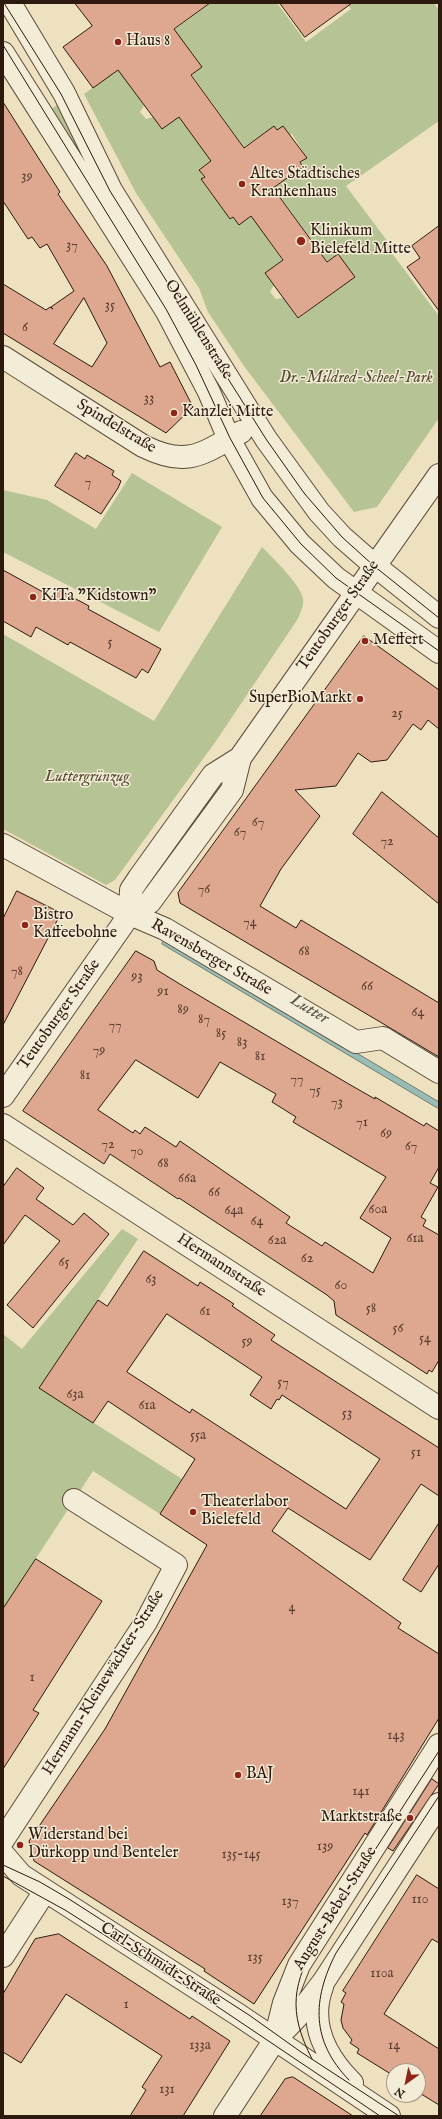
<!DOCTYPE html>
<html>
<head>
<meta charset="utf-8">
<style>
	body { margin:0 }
	#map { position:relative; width:442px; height:2119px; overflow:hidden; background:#ede1c0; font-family:"IM FELL English",serif }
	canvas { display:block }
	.frame { position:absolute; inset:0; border:4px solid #2d190e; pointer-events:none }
	.north { position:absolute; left:386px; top:2063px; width:40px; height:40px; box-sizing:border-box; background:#f3ecd6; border:1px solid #a49886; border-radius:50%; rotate:213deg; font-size:11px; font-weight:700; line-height:16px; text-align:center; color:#2d190e }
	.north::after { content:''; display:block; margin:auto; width:14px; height:18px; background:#8f2418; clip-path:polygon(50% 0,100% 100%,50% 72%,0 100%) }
</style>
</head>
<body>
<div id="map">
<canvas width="442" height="2119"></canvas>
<div class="frame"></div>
<div class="north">N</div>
</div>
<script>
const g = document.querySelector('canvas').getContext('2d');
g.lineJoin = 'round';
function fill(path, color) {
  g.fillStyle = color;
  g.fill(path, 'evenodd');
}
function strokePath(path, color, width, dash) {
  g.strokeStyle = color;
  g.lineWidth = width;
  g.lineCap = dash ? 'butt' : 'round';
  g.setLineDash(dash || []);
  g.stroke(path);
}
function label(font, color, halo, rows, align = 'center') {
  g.font = font + ' "IM FELL English",serif';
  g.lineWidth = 3;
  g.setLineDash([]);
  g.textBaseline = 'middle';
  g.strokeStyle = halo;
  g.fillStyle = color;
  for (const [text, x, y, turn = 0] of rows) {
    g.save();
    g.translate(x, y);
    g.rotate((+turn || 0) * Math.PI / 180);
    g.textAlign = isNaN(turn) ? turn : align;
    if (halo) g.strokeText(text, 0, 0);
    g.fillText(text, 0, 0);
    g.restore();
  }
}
fill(new Path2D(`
	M211 3H277L306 42 351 9 347 3H434L439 10V121L346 186 394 250 391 252 439 316V418L377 507 354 512 244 366 208 312 199 288 136 193 84 94 134 58 129 84 144 106 140 112 146 119 153 117 162 129 179 117 211 161 199 169 204 177 201 180 230 219 233 217 239 225 251 216 282 260 265 273 274 285 270 292 276 299 283 298 298 319 355 277 338 254 327 261 274 188 303 167 301 163 307 158 292 134 290 135 283 126 277 130 274 126 244 147 192 75 202 67 185 43 173 51 163 38Z
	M59 104 89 161 85 164 51 109Z
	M132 473 222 527 159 632 3 552V490L47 500 96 529Z
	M262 547C272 557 302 586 303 599 304 606 300 614 297 620L216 741 115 880 106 885 3 829V634L154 721Z
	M218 785 222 788 156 882 149 877Z
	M122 1229 138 1239 39 1388 182 1479 160 1514 93 1471 3 1609V1334L22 1349Z`), '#b6c394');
const water = new Path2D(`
	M165 939 439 1102V1109L162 944Z`);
fill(water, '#99bdb5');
strokePath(water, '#6e7b72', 1);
const building = new Path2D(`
	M75 3H210L174 29 202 67 191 75 244 148 274 126 277 130 283 126 307 158 300 162 303 167 273 188 327 262 338 254 355 277 298 318 265 273 283 260 251 216 239 225 233 217 230 219 201 179 205 177 199 170 211 161 179 117 162 129 118 70 93 88 63 47 92 26Z
	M280 3H352L305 37Z
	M3 102 60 192 58 194 107 266 160 367 170 362 193 407 166 433 3 333V284L46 310 50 307 53 309 51 307 74 291 47 244 40 248 32 237 28 239 3 201ZM84 298 107 343 92 367 54 344Z
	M439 226V311L407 267 420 258 412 246Z
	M76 453 85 459 87 455 114 471 112 475 121 481 118 488 101 514 55 486Z
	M3 570 52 597 57 589 89 606 88 609 161 649 148 673 142 669 136 678 70 642 68 645 36 627 31 637 3 621Z
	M364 636 439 690V729L428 720 421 730 413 724 387 760 371 762 358 753 336 786 295 790 320 816 281 869 260 906 296 928 301 920 439 1003V1057L180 903 178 893Z
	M382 792 439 838V904L353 834Z
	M17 891 61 913 3 1025V919Z
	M136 951 154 961 157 970 183 986 347 1083 375 1099V1097L424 1126 426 1123 439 1131V1167L430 1183 438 1187 421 1217 426 1220 423 1226 439 1235V1360L432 1372 429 1370 427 1374 336 1315 334 1301 327 1295 179 1198 178 1199 110 1154 104 1164 23 1111ZM136 1060 198 1098 220 1062 276 1094 272 1102 296 1117 293 1122 386 1177 360 1218 391 1238 373 1273 325 1242 322 1246 286 1223 290 1217 180 1141 176 1147 145 1127 140 1134 135 1130 133 1133 98 1110Z
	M17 1168 44 1188 36 1199 73 1225 84 1213 109 1234 33 1328 7 1305 60 1241 25 1215 3 1245V1187Z
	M144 1251 198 1286 200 1282 234 1304 232 1306 275 1335 271 1340 439 1448V1496L421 1484 370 1560 288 1508 272 1531 401 1623 398 1628 439 1654V1718L367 1835 365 1833 254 2004 204 1971 205 1969 34 1861 29 1841 105 1729 207 1545 160 1514 195 1459 108 1401 93 1423 39 1388 98 1300 107 1306ZM167 1314 262 1377 250 1395 271 1409 277 1399 279 1400 282 1395 380 1459 346 1509 192 1409 190 1413 127 1372Z
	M439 1523V1564L421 1592 403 1580Z
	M36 1559 102 1601 33 1710 39 1713 3 1769V1609Z
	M432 1779 439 1784 393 1851 388 1848Z
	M417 1875 439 1889V1943L432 1939 384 2014 439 2049V2105L418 2092V2071H394V2076L357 2053 359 2049 350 2043 352 2040 343 2028 341 2020 344 2004 341 2002 346 1993 343 1991Z
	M59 1934 190 2019 192 2016 230 2041 183 2116H130L146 2090 142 2087 162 2056 66 1994 21 2063 3 2052V1994L35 1939Z
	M293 2077 324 2097 353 2116H260L285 2079Z`);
fill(building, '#dea890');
strokePath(building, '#2d190e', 1);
const minor = new Path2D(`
	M10 3 64 93 111 190 266 439 319 512 342 537 374 565 439 617
	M3 53 166 310 209 392 229 439 262 498 300 544 336 578 439 652
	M3 357 143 446C187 468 202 454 241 432
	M3 845 130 914 165 929 356 1042 383 1038 439 1072
	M130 914 131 890 139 878 213 775 240 758 439 475
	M3 1096 130 914 150 902 232 790 240 758
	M3 1125 439 1408
	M3 1840 146 1622 176 1565 74 1500
	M3 1854 21 1875 237 2014 389 2116
	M3 1956 45 1891
	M322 1987C308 2024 326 2057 352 2083
	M275 2039 284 2003 299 1965 439 1745
	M225 2116 274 2041 296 2018 324 1981 439 1804`);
strokePath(minor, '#5d4b3a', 24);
strokePath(minor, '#f3ecd6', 22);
strokePath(new Path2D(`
	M4 3 61 94 110 191 130 223 266 439 304 493 342 537 374 566 439 618
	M3 45 166 309 196 365 230 438 263 498 301 544 336 578 439 651
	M3 1865 40 1882 69 1899 249 2015 301 2052 399 2116
	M3 1876 65 1910 218 2007 380 2116
	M312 2059C287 2010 293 1984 318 1938L439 1751
	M349 2080C311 2041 312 2000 336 1953L439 1796`), '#2d190e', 1);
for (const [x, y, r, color] of [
	[118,42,4,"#8f2418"],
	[242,184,4,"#8f2418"],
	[301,241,5,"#8f2418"],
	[174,413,4,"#8f2418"],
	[33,597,4,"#8f2418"],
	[365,641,4,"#8f2418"],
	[360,699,4,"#8f2418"],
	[25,925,4,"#8f2418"],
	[193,1512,4,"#8f2418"],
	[238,1775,4,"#8f2418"],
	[410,1818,4,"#8f2418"],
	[20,1845,4,"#8f2418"]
]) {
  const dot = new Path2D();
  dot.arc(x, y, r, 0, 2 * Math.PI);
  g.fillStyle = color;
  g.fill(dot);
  strokePath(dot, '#f3ecd6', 1.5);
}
label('14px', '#593d2e', null, [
	["39",27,177],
	["37",72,246],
	["35",110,306],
	["6",25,328],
	["33",149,399],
	["7",88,483],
	["5",110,643],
	["25",397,714],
	["67",258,823],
	["67",240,833],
	["72",387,842],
	["76",204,890],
	["74",250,923],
	["68",304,952],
	["78",17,972],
	["93",137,977],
	["66",367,987],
	["91",163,992],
	["89",183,1010],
	["64",418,1013],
	["87",204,1020],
	["77",115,1026],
	["85",221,1034],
	["83",242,1043],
	["79",99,1051],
	["81",260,1057],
	["81",85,1076],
	["77",297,1080],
	["75",315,1091],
	["73",337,1103],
	["71",362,1123],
	["69",386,1134],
	["72",108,1145],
	["67",411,1147],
	["70",137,1152],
	["68",163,1164],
	["66a",187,1179],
	["66",214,1193],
	["60a",378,1210],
	["64a",234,1211],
	["64",257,1222],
	["61a",415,1239],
	["62a",277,1241],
	["62",307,1259],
	["65",64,1263],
	["63",151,1280],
	["60",341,1286],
	["58",371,1309],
	["61",205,1312],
	["56",398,1329],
	["54",425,1339],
	["59",247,1342],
	["57",283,1383],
	["63a",75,1395],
	["61a",147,1406],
	["53",347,1414],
	["55a",198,1436],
	["51",416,1453],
	["4",292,1608],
	["1",32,1678],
	["143",396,1736],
	["141",361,1792],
	["139",325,1847],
	["135-145",241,1855],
	["110",420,1900],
	["137",290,1902],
	["135",255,1958],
	["110a",382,1974],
	["1",126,2005],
	["133a",200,2046],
	["14",394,2046],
	["131",167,2090]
]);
label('16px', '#2d190e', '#f3ecd6', [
	["Haus 8",126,42],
	["Altes Städtisches",250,175],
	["Krankenhaus",250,193],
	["Klinikum",310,232],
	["Bielefeld Mitte",310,250],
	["Kanzlei Mitte",182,413],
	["KiTa \"Kidstown\"",41,597],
	["Meffert",373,641],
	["SuperBioMarkt",352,699,"right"],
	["Bistro",33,916],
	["Kaffeebohne",33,934],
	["Theaterlabor",201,1503],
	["Bielefeld",201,1521],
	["BAJ",246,1775],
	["Marktstraße",402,1818,"right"],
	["Widerstand bei",28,1836],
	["Dürkopp und Benteler",28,1854]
], 'left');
label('16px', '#2d190e', '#f3ecd6', [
	["Oelmühlenstraße",198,330,58],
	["Spindelstraße",116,427,31],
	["Teutoburger Straße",339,616,-55],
	["Ravensberger Straße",211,958,30],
	["Teutoburger Straße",60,1015,-55],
	["Hermannstraße",221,1266,33],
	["Hermann-Kleinewächter-Straße",104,1683,-58],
	["August-Bebel-Straße",336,1909,-58],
	["Carl-Schmidt-Straße",160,1965,33]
]);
label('italic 16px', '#564c36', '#f3ecd6', [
	["Dr.-Mildred-Scheel-Park",356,379],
	["Luttergrünzug",87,778]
]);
label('italic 17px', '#535248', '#f3ecd6', [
	["Lutter",309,1010,31]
]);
</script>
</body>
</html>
